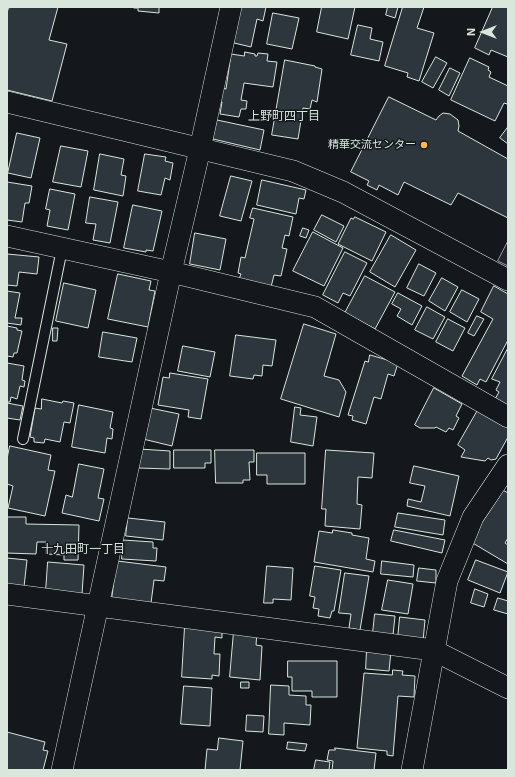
<!DOCTYPE html>
<html>
<head>
<meta charset="utf-8">
<style>
	body { margin:0 }
	#map { position:relative; width:515px; height:777px; overflow:hidden; background:#14181c; font-family:Arial,sans-serif }
	canvas { display:block }
	.frame { position:absolute; inset:0; border:8px solid #d8e6dc; pointer-events:none }
	.north { position:absolute; left:463px; top:12px; width:40px; height:40px; -webkit-text-stroke:3px #14181c; paint-order:stroke; rotate:270deg; font-size:11px; font-weight:700; line-height:16px; text-align:center; color:#d8e6dc }
	.north::after { content:''; display:block; margin:auto; width:14px; height:18px; background:#d8e6dc; clip-path:polygon(50% 0,100% 100%,50% 72%,0 100%) }
</style>
</head>
<body>
<div id="map">
<canvas width="515" height="777"></canvas>
<div class="frame"></div>
<div class="north">N</div>
</div>
<script>
const g = document.querySelector('canvas').getContext('2d');
g.lineJoin = 'round';
function fill(path, color) {
  g.fillStyle = color;
  g.fill(path, 'evenodd');
}
function strokePath(path, color, width, dash) {
  g.strokeStyle = color;
  g.lineWidth = width;
  g.lineCap = dash ? 'butt' : 'round';
  g.setLineDash(dash || []);
  g.stroke(path);
}
function label(font, color, halo, rows, align = 'center') {
  g.font = font + ' Arial,"Noto Sans JP",sans-serif';
  g.lineWidth = 3;
  g.setLineDash([]);
  g.textBaseline = 'middle';
  g.strokeStyle = halo;
  g.fillStyle = color;
  for (const [text, x, y, turn = 0] of rows) {
    g.save();
    g.translate(x, y);
    g.rotate((+turn || 0) * Math.PI / 180);
    g.textAlign = isNaN(turn) ? turn : align;
    if (halo) g.strokeText(text, 0, 0);
    g.fillText(text, 0, 0);
    g.restore();
  }
}
const green = new Path2D(`
	M508 241V266L498 261Z`);
fill(green, '#202428');
strokePath(green, '#939e99', 1);
const building = new Path2D(`
	M10 7H58L49 40 67 44 52 101 7 90V12Z
	M134 7H159V13L138 11V8H134Z
	M238 7H266L263 21 257 19 251 47 230 42Z
	M322 7H355L348 39 317 32Z
	M388 7H398L395 18 386 15Z
	M403 7H424L417 28 434 33 419 81 407 77 408 73 385 66Z
	M493 7H508V57L491 50 489 55 475 48Z
	M273 13 299 18 292 49 267 44Z
	M358 25 372 28 370 39 383 42 379 61 351 55Z
	M245 52 255 54V56H257L258 53 268 54 267 61 277 62 273 87 244 83 241 100 247 101 246 109H241L239 117 220 114 222 102H220L222 88 226 89 231 54 244 56Z
	M436 57 447 63 433 88 422 82Z
	M470 58 489 67 488 70 491 72 489 77 508 86V101L507 104 504 103 495 121 451 100Z
	M285 60 315 66V67L322 69 317 102 312 100 310 109 303 108 298 139 272 135Z
	M450 68 460 73 449 96 439 90Z
	M389 97 436 120 439 116 443 113 450 114 458 120 459 126 458 131 508 159V218L458 193 451 205 404 182 398 195 379 185 377 190 367 185 369 181 351 172Z
	M217 120 264 130 260 150 213 139Z
	M508 127V144L500 138Z
	M17 133 40 138 31 178 8 173Z
	M61 146 88 151 81 187 53 182Z
	M100 154 124 159 121 175 126 176 123 196 94 190Z
	M145 154 166 157 165 161 173 163 170 180 165 178 161 195 138 191Z
	M231 176 252 181 241 221 220 216Z
	M262 180 306 190 304 199 299 198 296 214 257 205Z
	M7 182 32 186 29 203H25L22 222 7 220Z
	M50 189 75 194 68 230 47 226 50 210 46 209Z
	M90 197 118 202 110 243 93 240 96 224 86 223Z
	M133 205 162 211 153 251 146 250V252L124 248Z
	M253 208 293 217 289 236 285 235 282 248 287 249 281 276 274 275 271 287 239 279 241 274 238 273 241 257 245 258 254 219 250 218Z
	M322 215 344 226 336 242 314 230Z
	M355 217 386 232 372 261 338 244 351 218 353 219Z
	M303 228 309 230 306 238 300 236Z
	M313 232 343 248 324 286 293 271Z
	M195 233 226 239 220 270 190 264Z
	M391 235 416 250 395 287 370 272Z
	M345 252 367 263 350 296 343 293 338 303 323 295Z
	M7 254 39 257 37 274 19 272 17 286 7 285Z
	M419 264 436 273 424 296 407 288Z
	M118 274 151 281 149 290 155 291 148 327 108 319Z
	M365 276 395 292 375 329 345 313Z
	M442 278 458 287 445 311 429 301Z
	M64 283 96 290 88 328 56 321Z
	M494 286 508 294V340L486 382 480 379 477 385 462 376 493 319 481 312Z
	M462 290 479 299 467 322 450 312Z
	M7 291 20 293 15 318H22L21 325 7 323Z
	M398 293 422 306 412 325 397 316 401 309 392 304Z
	M427 307 445 317 433 339 415 330Z
	M477 316 484 319 474 336 468 333Z
	M448 319 465 328 453 351 436 342Z
	M304 324 336 334 324 376 339 380 346 392 339 417 281 399Z
	M7 326 17 328V330L22 331 17 353H14L13 357 7 356Z
	M53 328H58L57 341H53Z
	M103 332 137 338 132 362 99 357Z
	M236 335 276 340 272 366 263 365 262 376 254 375 253 379 230 376Z
	M183 346 215 352 210 377 178 371Z
	M508 348V406L495 399 499 392 496 390 500 382 492 379Z
	M370 355 398 363 394 376 388 374 381 399 374 397 366 424 352 420 353 416 348 415 365 361 368 362Z
	M7 363 24 366 22 380 25 381 24 387 20 386 17 399 11 397 10 402H7Z
	M170 373 208 379 201 419 188 417 189 410 158 405 163 377 169 378Z
	M434 388 462 404 456 416 459 418 453 430 449 428 446 432 436 427 435 428H420L415 425Z
	M42 399 62 403 63 401 74 403 70 423 64 422 60 442 45 439 44 443 34 442V438L30 437 35 408 41 409Z
	M7 403 23 406 20 420 7 418Z
	M79 405 113 412 110 428 113 429 112 439 107 438 105 453 72 447Z
	M295 407 301 408 300 415 317 417 313 446 291 442Z
	M150 408 179 414 172 446 143 439Z
	M478 410 508 428V437L496 459 491 460 488 458 485 461 461 457 465 450 458 445Z
	M10 446 51 455 48 470 55 471 45 516 8 508 13 486 7 484V459Z
	M139 449 170 451V469L138 468Z
	M174 450H211V463H205V468H174Z
	M215 450H254V462H249L250 480H243V483H216Z
	M326 450 374 453 372 478 358 477 357 504 362 505 360 529 325 526 326 509H322Z
	M257 453H305V484H267V475H257Z
	M79 464 104 469 98 498 104 499 99 521 62 513 66 495 72 497Z
	M414 466 459 476 450 516 407 506 408 499 421 502 425 486 410 483Z
	M501 489 508 493V538L505 543 508 545V564L471 542Z
	M398 513 445 520 443 535 395 527Z
	M7 517H26V524L79 525 78 560H64V555L46 554V542H37L36 554 7 553Z
	M128 518 165 522 163 540 126 536Z
	M333 530 352 533V535L369 538 366 559 375 561 373 572 314 562 319 531 332 533Z
	M394 530 445 540 442 553 391 541Z
	M123 540 153 542V548H157L156 561 122 559Z
	M7 558 27 560 24 587 7 586Z
	M476 560 508 572 500 593 468 580Z
	M117 561 166 567 164 581 154 580 151 603 112 599Z
	M382 561 414 565 413 577 381 574Z
	M48 562 84 565 82 594 46 591Z
	M267 566 293 568 291 600 273 599V603H264Z
	M315 566 341 570 334 611H332L330 618 318 616 319 609 313 608 315 597 310 596Z
	M419 568 436 570V583L417 581Z
	M345 573 369 576 360 630 349 628 351 614 339 613Z
	M388 580 413 584 408 614 382 610Z
	M475 589 488 594 484 607 471 603Z
	M498 598 508 601V614L494 610Z
	M375 614 395 616 393 635 373 633Z
	M400 617 425 620 423 641 398 638Z
	M185 626 222 628V638L215 637 214 654H220L219 676 212 675V679L182 677Z
	M234 631 257 632 256 645 262 646 260 680 230 677Z
	M367 650 391 651 389 671 366 669Z
	M288 661H337V697H312V691H292V677H288Z
	M393 670 403 671 402 675 415 676 414 697 398 696 393 756 387 755V751L357 748 364 673 392 675Z
	M241 682H249V688H241Z
	M271 685 289 686V695L306 696V705H311L310 725 284 723V735L269 734Z
	M184 686 212 688 210 726 181 724Z
	M247 715 264 716 263 732 246 731Z
	M7 732 45 742 43 750 48 751 43 770H7Z
	M219 738 243 741 240 770H205L207 749 217 750Z
	M288 742 307 744 305 751 287 749Z
	M335 748 376 753 374 770H332L333 761 327 760 329 750H335Z
	M316 760 330 762 329 770H314Z`);
fill(building, '#2c363c');
strokePath(building, '#d8e6dc', 1);
const service = new Path2D(`
	M23 439 62 249`);
const minor = new Path2D(`
	M7 102 293 171 343 192 508 280
	M7 236 171 272 315 307 508 417
	M7 594 433 650 508 688
	M62 770 171 272 200 149 231 7
	M412 770 447 581 473 517 508 465`);
strokePath(service, '#d8e6dc', 12);
strokePath(minor, '#d8e6dc', 22);
strokePath(service, '#14181c', 10);
strokePath(minor, '#14181c', 21);
for (const [x, y, r, color] of [
	[424,145,4,"#ffb74d"]
]) {
  const dot = new Path2D();
  dot.arc(x, y, r, 0, 2 * Math.PI);
  g.fillStyle = color;
  g.fill(dot);
  strokePath(dot, '#14181c', 1.5);
}
label('11px', '#d8e6dc', '#14181c', [
	["精華交流センター",416,145]
], 'right');
label('12px', '#d8e6dc', '#14181c', [
	["上野町四丁目",284,117],
	["十九田町一丁目",83,550]
]);
</script>
</body>
</html>
